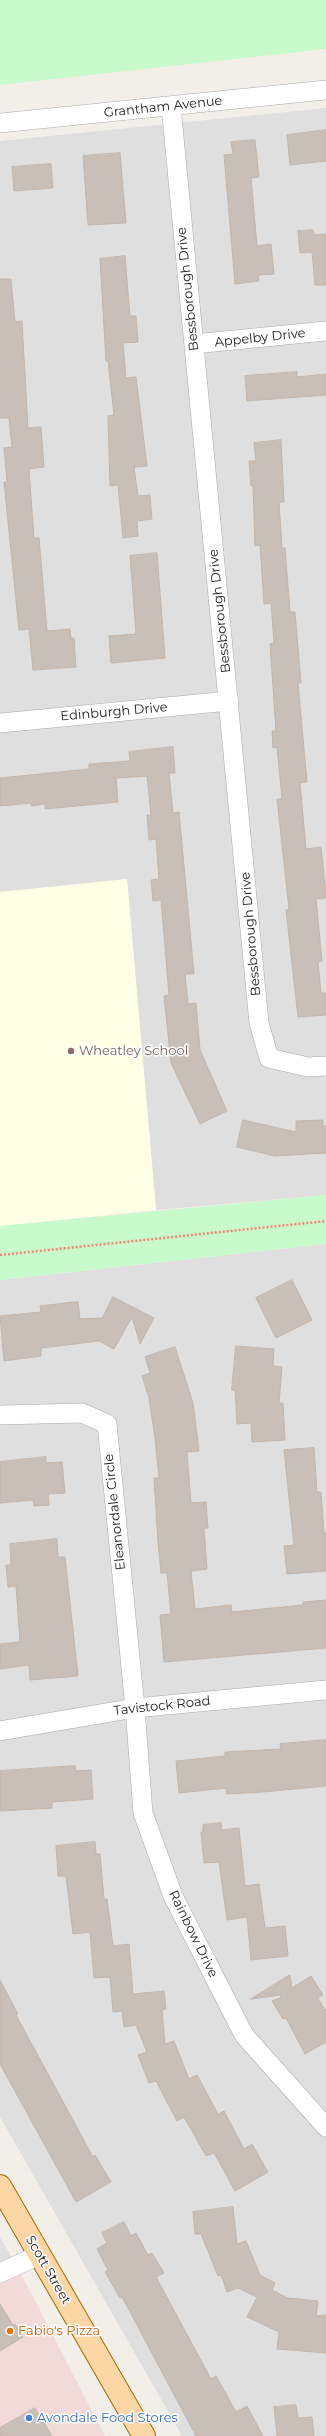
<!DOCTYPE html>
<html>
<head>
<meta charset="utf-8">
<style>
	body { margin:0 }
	canvas { display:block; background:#f2efe9 }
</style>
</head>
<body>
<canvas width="326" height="2436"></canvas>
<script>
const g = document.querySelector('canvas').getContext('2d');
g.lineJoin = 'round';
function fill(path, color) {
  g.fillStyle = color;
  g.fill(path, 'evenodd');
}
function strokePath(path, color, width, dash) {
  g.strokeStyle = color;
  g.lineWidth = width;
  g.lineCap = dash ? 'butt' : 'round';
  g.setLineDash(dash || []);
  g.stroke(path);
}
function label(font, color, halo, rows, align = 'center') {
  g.font = font + ' Montserrat,sans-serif';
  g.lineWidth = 3;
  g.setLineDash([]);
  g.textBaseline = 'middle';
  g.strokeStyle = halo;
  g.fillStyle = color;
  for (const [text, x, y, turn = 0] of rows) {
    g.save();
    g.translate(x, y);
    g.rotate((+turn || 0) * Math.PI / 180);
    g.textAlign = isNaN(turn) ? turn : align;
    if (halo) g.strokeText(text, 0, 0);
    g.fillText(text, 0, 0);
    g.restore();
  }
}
fill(new Path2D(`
	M326 108V1195L156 1210 127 880 0 892V141Z
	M326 1244V2436H182L0 2117V1280Z
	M0 2237 19 2270 0 2281Z`), '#e0dfdf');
fill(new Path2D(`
	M19 2270 105 2436H0V2281Z`), '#f2dad9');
fill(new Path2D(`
	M127 879 156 1210 0 1226V892Z`), '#ffffe5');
fill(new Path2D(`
	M0 0H326V49L0 85Z
	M326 1195V1244L0 1280V1226Z`), '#c8facc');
const building = new Path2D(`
	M326 130V161L290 165 287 135Z
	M255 140 259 177 251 178 257 246 271 244 274 274 258 275 259 281 235 284 224 155 233 154 231 142Z
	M120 153 126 223 88 225 83 156Z
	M51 164 53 188 14 191 12 167Z
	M313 230 314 235 326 234V285H315L312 252 300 253 298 231Z
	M125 256 130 316H136L138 342 123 343 126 378 136 377 147 466 134 467 138 496 150 495 152 519 137 521 138 536 123 538 118 485 110 486 108 416 114 415 108 361H106L100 259Z
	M0 279H11L15 322 22 321 28 428 41 427 44 467 29 469 34 538H39L47 631 70 629 71 638H74L76 667 33 670 29 629 19 630 4 482H7L4 448 12 447 9 418H0Z
	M297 372V377L326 374V395L247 401 245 376Z
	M281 440 284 502H279L282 548H285L290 612H295L301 683H298L307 782 300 783 306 849 321 847 326 894V898L316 899 322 961 318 962 321 993H326V1015L298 1017 286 910 289 909 277 799H282L277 747 273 748 272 731H276L270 644 274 643 271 603 264 604 260 545 255 546 253 486H251L249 461H256L254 443Z
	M157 553 165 658 111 663 109 636 136 634 130 556Z
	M173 747 175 773H169L173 813 179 812 194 974H185L188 1004 196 1003 200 1050 227 1111 200 1124 171 1063 164 996 169 995 161 900 153 901 151 880 159 879 156 839 149 840 147 815H151L147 776 116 778 118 802 45 809V804L31 806V803L0 806V778L89 769V764L130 761 129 752Z
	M243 1120 296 1132V1121L323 1120V1126H326V1153L275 1156 237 1147Z
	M292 1280 312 1320 276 1338 256 1298Z
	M113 1297 154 1318 140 1344 132 1317 114 1349 99 1341 41 1348V1356L4 1361 0 1316 41 1312 40 1306 74 1302H78L80 1319 102 1318Z
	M236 1346 274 1349 273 1366 282 1367 279 1403H283L285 1440 252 1442 251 1423 237 1424 235 1390H232Z
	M175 1347 193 1403 199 1451 187 1452 191 1503 206 1502 208 1528H204L207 1569 191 1571 195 1609 231 1605 232 1612 303 1605V1602L326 1600V1648L164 1662 160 1615 171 1614 167 1573H161L158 1543 154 1478H159L155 1438 149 1398 142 1376 150 1373 145 1357Z
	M314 1448 317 1492H321L324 1533H326V1571L287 1574 284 1546 294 1545 284 1450Z
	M46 1457V1463L62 1462 65 1493 48 1494 49 1505 34 1506 33 1500 0 1503V1462Z
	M57 1539 58 1557H65L78 1676 30 1680 29 1665 0 1669V1644L20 1642 16 1586 8 1587 6 1565H11L10 1544Z
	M326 1740V1786L263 1792 227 1794 226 1788 179 1793 176 1761 225 1756V1752L281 1749 280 1744Z
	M75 1766 76 1771 91 1770 93 1799 52 1802V1808L0 1811V1771Z
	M221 1823 222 1830 239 1828 245 1886 259 1884 265 1928 285 1926 288 1956 251 1960 247 1917 227 1920 219 1862 204 1863 201 1832H203V1825Z
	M95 1842 96 1854H100L104 1899H107L113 1946 129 1944 133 1994 164 1991 166 2009 162 2010 165 2044 174 2041 189 2079 197 2075 218 2114 224 2111 244 2149 252 2144 268 2172 235 2191 214 2153 206 2156 184 2117 177 2121 156 2081 149 2083 138 2055 147 2052 136 2025 124 2027 122 2011 113 2012 110 1977 94 1978 90 1932 73 1934 66 1876H58L56 1846Z
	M290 1975 292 1988 311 1976 323 1995 318 1998 326 2011V2042L305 2054 286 2018 283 2019 272 2001 280 1998 281 1995 251 1999Z
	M0 1980 18 2014 16 2015 93 2157 95 2155 111 2182 76 2202 0 2064Z
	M233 2207 237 2244 246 2241 260 2275 275 2283 272 2290 288 2298 318 2301 316 2316 326 2315V2353L277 2349 279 2332 247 2317 257 2297 238 2288 227 2292 221 2275 218 2276 201 2234H195L193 2212Z
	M124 2222 131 2236 136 2233 148 2255 152 2253 164 2273 156 2277 211 2379 216 2376 236 2412 247 2406 263 2436H196L122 2297 120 2298 105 2272 108 2270 97 2249 107 2243 102 2233Z
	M0 2304 13 2325 15 2324 23 2337 0 2351Z
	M296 2405 298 2418 312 2417 314 2436H277L274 2407Z
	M35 2408 52 2436H0V2428Z`);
fill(building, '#c7bfb8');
strokePath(building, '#c4b6ab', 1);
const minor = new Path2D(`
	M171 106 259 1023 269 1058 308 1067 326 1066
	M0 123 326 90
	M194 344 326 331
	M0 723 229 701
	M0 1415 82 1413 107 1424 135 1708 143 1813 173 1896 244 2035 326 2127
	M0 1731 135 1708 326 1690
	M0 2273 39 2255`);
const major = new Path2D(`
	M0 2186 144 2436`);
strokePath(minor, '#a9a9a9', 20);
strokePath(major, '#a06b00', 24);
strokePath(new Path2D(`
	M0 1255 326 1221`), '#fa8072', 2.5, [2, 2]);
strokePath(minor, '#fff', 19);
strokePath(major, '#fcd6a4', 22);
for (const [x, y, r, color] of [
	[71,1051,4,"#8d6e63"],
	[10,2331,4,"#e8710a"],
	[29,2418,4,"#3f7fe0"]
]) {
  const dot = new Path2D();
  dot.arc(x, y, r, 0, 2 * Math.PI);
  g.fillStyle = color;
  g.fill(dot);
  strokePath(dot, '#fff', 1.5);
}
label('13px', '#222', '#fff', [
	["Grantham Avenue",163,107,-6],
	["Bessborough Drive",188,289,-96],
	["Appelby Drive",260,338,-6],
	["Bessborough Drive",220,611,-96],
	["Edinburgh Drive",114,712,-5],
	["Bessborough Drive",251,934,-95],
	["Eleanordale Circle",115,1512,-96],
	["Tavistock Road",162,1706,-6],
	["Rainbow Drive",193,1934,64],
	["Scott Street",48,2270,60]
]);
label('13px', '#785e54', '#fff', [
	["Wheatley School",79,1051]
], 'left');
label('13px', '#c56008', '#fff', [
	["Fabio's Pizza",18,2331]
], 'left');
label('13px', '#366cbe', '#fff', [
	["Avondale Food Stores",37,2418]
], 'left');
</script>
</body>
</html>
